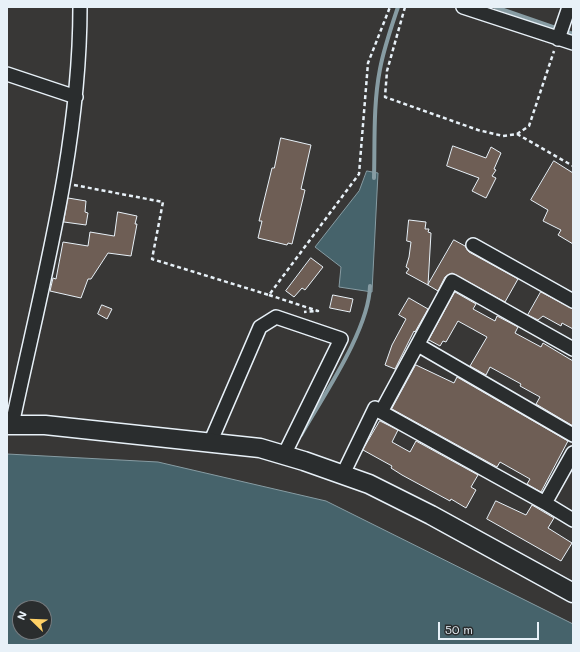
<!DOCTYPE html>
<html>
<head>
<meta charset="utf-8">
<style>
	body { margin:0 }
	#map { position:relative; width:580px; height:652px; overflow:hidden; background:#383736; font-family:Mali,sans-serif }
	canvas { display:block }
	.frame { position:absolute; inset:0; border:8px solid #e8f1f8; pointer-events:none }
	.north { position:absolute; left:12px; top:600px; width:40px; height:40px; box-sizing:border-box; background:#2a2d2e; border:1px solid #767b7f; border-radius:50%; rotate:293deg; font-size:11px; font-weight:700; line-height:16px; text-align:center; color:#e8f1f8 }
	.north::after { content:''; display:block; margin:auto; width:14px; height:18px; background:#ffd166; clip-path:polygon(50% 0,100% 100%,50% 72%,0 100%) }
	.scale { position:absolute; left:438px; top:622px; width:101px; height:18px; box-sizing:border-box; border:2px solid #e8f1f8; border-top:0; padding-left:5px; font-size:12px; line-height:14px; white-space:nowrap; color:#e8f1f8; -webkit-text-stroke:3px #2a2d2e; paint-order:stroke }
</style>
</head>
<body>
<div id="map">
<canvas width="580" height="652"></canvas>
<div class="frame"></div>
<div class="north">N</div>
<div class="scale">50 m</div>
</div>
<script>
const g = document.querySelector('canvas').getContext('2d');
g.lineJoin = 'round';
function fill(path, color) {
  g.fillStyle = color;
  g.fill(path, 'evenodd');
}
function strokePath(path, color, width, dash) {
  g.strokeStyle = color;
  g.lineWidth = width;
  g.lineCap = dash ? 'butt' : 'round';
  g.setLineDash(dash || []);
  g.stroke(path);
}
const water = new Path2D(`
	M367 171 378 173 372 292 339 287 341 267 315 247 359 191Z
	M7 454 158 462 326 501 573 624V645H7ZM20 608H44V632H20Z`);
fill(water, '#46636b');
strokePath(water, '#879ca3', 1);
strokePath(new Path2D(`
	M495 7 573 34
	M374 178C375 142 373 105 380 69 384 48 391 28 398 7
	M301 435C323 396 369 330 370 286`), '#879ca3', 4);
const building = new Path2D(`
	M281 138 311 145 301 189 305 190 292 244 288 243 287 245 258 238 262 221H259L272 168H274Z
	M453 146 486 158 491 147 501 153 494 169 496 170 492 176 496 178 486 198 472 191 479 178 447 166Z
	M554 161 573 173V244L558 235 561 230 543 221 548 210 531 200Z
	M68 198 86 201 85 212 88 213 86 225 64 222Z
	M118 212 137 216 135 224H137L131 256 108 253 91 279H88L81 298 50 291 53 278 56 279 63 242 88 246 90 232 114 236Z
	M409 220 426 222 425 229H429L428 232 431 233 428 285 406 273 409 269 406 267 409 257 411 242 407 241Z
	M454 240 465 246 469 252 518 279 505 302 452 273 445 277 438 291 428 285Z
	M311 258 323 267 305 290 302 288 294 297 286 291Z
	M455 292 476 304 473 309 495 321 497 316 518 327 515 333 541 347 543 343 573 361V426L536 404 540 397 520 386 521 384 490 367 486 375 470 366 487 337 458 321 446 342 443 341 440 346 429 340Z
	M541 292 573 309V329L562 323 561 326 543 316 538 320 528 315Z
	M333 295 353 299 350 312 330 308Z
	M409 298 428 309 415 332 414 331 395 369 385 365 392 345 406 319 399 315Z
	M102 305 112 309 107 319 98 314Z
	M416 365 454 383 457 377 568 441 541 492 527 484 530 479 500 462 497 467 392 409Z
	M380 421 398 430 392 442 410 452 416 441 478 475 471 487 476 490 466 508 451 499 450 501 402 475 391 468 392 466 363 450Z
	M496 501 526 515 532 505 554 518 548 528 572 543 561 561 487 519Z`);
fill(building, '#6e5e55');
strokePath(building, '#e8f1f8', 1);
const street = new Path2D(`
	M463 7 573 43
	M558 39 569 7
	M7 74 76 97
	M473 245 573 301
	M418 345 573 435
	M381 412 545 503 573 453
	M12 425C41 287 80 149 80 7
	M210 443 260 327 276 317 341 339 284 455
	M343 474 375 408 381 412 452 281 573 349
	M545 503 573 520`);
const secondary = new Path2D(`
	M7 425H45L260 448 304 461 369 484 431 515 573 593`);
strokePath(street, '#e8f1f8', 16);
strokePath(secondary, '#e8f1f8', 21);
strokePath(new Path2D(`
	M405 7 387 71 385 97 478 130 503 136 517 134 529 126 554 51
	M517 134 573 166
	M74 185 163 202 152 259 269 295 359 174 368 63 390 7
	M269 295 318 311 304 312`), '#e8f1f8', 2.5, [4, 3]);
strokePath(street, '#2a2d2e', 13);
strokePath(secondary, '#2a2d2e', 18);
</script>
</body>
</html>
